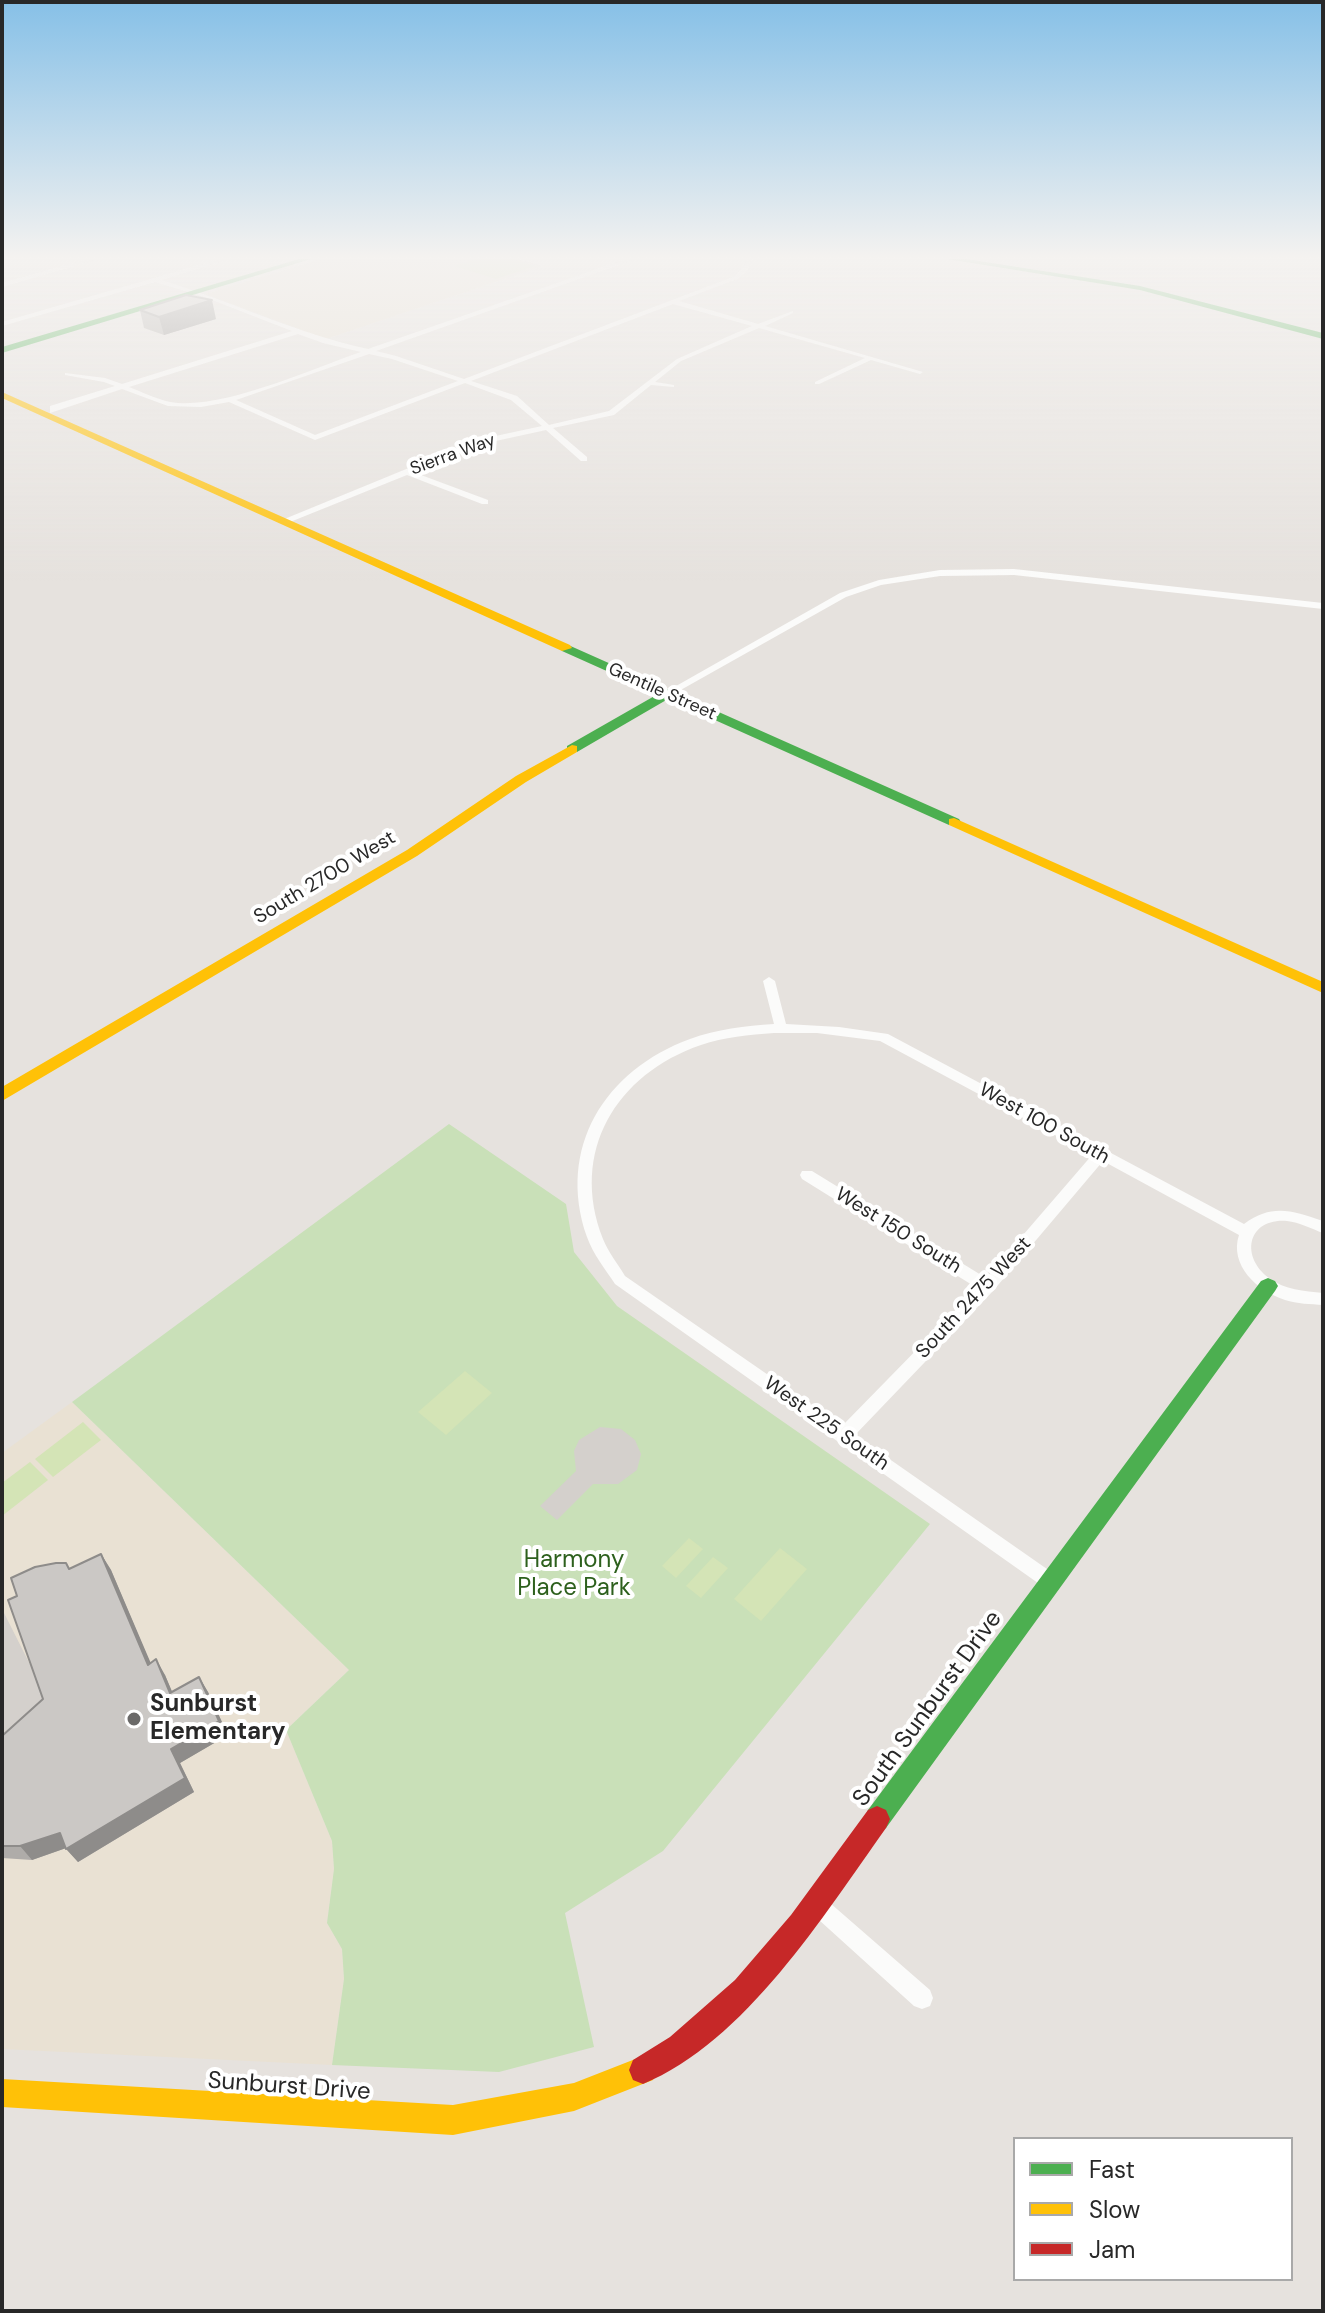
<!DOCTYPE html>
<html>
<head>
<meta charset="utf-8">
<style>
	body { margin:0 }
	#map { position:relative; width:1325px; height:2313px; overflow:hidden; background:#e6e2de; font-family:"DM Sans",sans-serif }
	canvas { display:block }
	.frame { position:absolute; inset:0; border:4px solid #282828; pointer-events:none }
	.legend { position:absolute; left:1013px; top:2137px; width:280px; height:144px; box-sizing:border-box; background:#fff; border:2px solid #a9a9a9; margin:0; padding:10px 14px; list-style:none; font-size:24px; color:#282828 }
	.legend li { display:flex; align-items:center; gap:16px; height:40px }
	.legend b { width:40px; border:2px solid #a9a9a9 }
</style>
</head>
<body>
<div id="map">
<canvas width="1325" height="2313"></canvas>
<div class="frame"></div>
<ul class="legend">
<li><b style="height:10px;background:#4caf50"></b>Fast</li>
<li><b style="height:10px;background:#ffc107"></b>Slow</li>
<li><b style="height:10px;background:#c62828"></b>Jam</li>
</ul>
</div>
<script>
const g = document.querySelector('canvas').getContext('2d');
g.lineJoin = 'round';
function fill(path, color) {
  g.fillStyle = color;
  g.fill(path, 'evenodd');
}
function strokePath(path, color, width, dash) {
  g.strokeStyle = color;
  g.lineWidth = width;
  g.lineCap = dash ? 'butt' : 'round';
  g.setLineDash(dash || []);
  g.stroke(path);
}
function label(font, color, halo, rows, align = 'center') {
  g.font = font + ' "DM Sans",sans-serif';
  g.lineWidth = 8;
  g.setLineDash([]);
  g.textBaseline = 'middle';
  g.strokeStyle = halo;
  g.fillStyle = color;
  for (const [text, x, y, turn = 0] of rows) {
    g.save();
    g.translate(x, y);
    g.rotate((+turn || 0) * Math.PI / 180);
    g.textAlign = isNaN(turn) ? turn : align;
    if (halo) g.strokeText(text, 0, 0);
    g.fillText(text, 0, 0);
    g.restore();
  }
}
fill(new Path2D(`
	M321 259H518L543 266 326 339 205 294Z
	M72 1402 349 1670 286 1730 332 1841 334 1869 327 1923 342 1949 344 1979 332 2065 2 2049V1453Z`), '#e9e1d3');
fill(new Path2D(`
	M449 1124 566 1204 574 1252 617 1306 930 1524 663 1851 565 1913 594 2047 499 2072 332 2065 344 1979 342 1949 327 1923 334 1869 332 1841 286 1730 349 1670 72 1402Z`), '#c9e0b8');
fill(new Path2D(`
	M476 259H512L535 266 496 279 454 266Z
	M465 1371 492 1393 446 1435 418 1412Z
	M83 1422 101 1440 53 1477 35 1459Z
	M30 1462 48 1480 2 1516V1483Z
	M689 1538 703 1549 676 1578 662 1566Z
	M780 1548 807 1569 761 1621 734 1599Z
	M713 1557 728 1568 701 1598 686 1586Z`), '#d4e4b6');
fill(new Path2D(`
	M600 1427 621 1429 635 1440 641 1454 637 1470 618 1484H593L557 1520 540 1506 576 1471 574 1451 579 1440Z
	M2 1609 55 1714 2 1763Z`), '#d4d0cc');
fill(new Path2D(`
	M88 259H98L2 287V283Z
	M220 259H230L161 280C231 301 297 334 368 349L626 259H635L376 351 396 356 464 379 733 277 741 270 747 259H753L746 272 737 279 679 301 758 324 793 311V313L765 326 923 372 920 374 871 360 819 384H815V382L865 358 759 328 681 361 655 382 674 385V387L651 385 614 415 553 428 587 457V461H581L546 430 482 444 413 472 488 500V504H482L407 475 285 524H282V520L477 440 542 426 511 400 465 383 315 440 229 402 201 407 168 406 122 389 50 413V406L115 386 104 382 65 375V373L105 378 122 384 292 331 202 296 155 282 2 326V322ZM673 304 752 326 677 359 609 411 549 425 517 396 471 381ZM298 334 323 343 361 352C311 369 220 411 170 402 156 399 142 392 129 387ZM369 354 392 359 458 381 315 435 236 400Z
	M1014 569 1323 603V609L1014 575 940 576 881 585 846 597 670 696 662 694 840 593 879 580 940 570Z
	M769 977 775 981 786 1024 839 1027 888 1034 1244 1224C1273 1203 1292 1211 1323 1221V1233C1312 1229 1299 1222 1287 1221 1247 1218 1240 1257 1269 1278 1285 1290 1304 1291 1323 1293V1305C1311 1304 1297 1304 1285 1300 1257 1291 1229 1265 1239 1235L1103 1161 993 1291 855 1435 1057 1576 1060 1582 1057 1588 1051 1590 1045 1588 615 1284C605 1269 593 1254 587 1237 556 1148 605 1070 690 1039 717 1029 745 1026 774 1024L763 981ZM774 1033H817L880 1041 1092 1155 986 1278 812 1171H802L800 1175 802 1179 977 1288 842 1426 625 1276C618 1264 608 1252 603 1239 569 1152 616 1074 701 1045 724 1037 749 1035 774 1033Z
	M815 1893 822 1896 930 1990 933 1998 930 2006 922 2009 914 2006 808 1910 805 1903 808 1896Z`), '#fbfbfa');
fill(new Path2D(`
	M299 259H311L2 353V347Z
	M947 259H966L1140 286 1323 333V339L1140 290Z
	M566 644 959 819 961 822 959 825H949L668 699 577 752H567V746L658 694 562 651 560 648Z
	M1268 1278 1275 1281 1278 1286 1275 1291 886 1828 877 1832 868 1828 864 1819 868 1810 1261 1281Z`), '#4caf50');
fill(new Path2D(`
	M2 392 570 645 572 648 562 651 2 398Z
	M572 745 577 746V752L526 782 417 856 2 1101V1087L407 850 516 776Z
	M954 818 1323 982V993L949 825V819Z
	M643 2056 653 2060 657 2070 653 2080 574 2111 453 2135 2 2107V2079L453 2105 574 2083Z`), '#ffc107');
fill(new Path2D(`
	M877 1806 886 1810 890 1819 886 1828C824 1915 745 2042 643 2084L633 2080 629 2070 633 2060 670 2037 735 1980 791 1915 868 1810Z`), '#c62828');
fill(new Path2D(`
	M140 310 216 319 164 335 144 328Z
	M101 1554 111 1570 150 1663 165 1675 172 1692 199 1677 208 1692 228 1735 180 1763 194 1792 78 1862 66 1848 32 1860 2 1858V1736L43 1699 17 1596Z`), '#afaca9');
fill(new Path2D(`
	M212 300 216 319 164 335 159 317Z
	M101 1554 111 1570 158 1680 148 1665Z
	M156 1659 165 1675 179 1708 170 1693Z
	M199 1677 208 1692 228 1735 180 1763 194 1792 78 1862 66 1849 69 1847 32 1860 20 1846 171 1749Z`), '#8e8c8a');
const building = new Path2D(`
	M186 295 212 300 159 317 140 310Z
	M101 1554 148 1665 156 1659 170 1693 199 1677 219 1721 171 1749 185 1778 66 1849 60 1833 20 1846H2V1736L43 1699 8 1600 17 1596 11 1578 35 1567 56 1563H66L69 1569Z`);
fill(building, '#cbc8c5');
strokePath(building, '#8e8c8a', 2);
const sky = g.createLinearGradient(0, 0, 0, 583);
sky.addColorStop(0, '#86c0e7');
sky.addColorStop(0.44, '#f4f2f0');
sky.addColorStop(1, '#f4f2f000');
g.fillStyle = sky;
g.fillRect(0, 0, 1325, 583);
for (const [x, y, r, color] of [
	[134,1719,8,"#6a6968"]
]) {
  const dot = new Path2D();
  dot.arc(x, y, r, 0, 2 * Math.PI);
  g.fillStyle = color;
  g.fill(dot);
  strokePath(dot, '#fff', 3);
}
label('18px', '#282828', '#fff', [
	["Sierra Way",453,455,-20],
	["Gentile Street",662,692,24]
]);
label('20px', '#282828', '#fff', [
	["South 2700 West",325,878,-31],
	["West 100 South",1044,1124,29],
	["West 150 South",898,1231,32],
	["South 2475 West",974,1298,-47],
	["West 225 South",826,1424,35]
]);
label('24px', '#2d601d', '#fff', [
	["Harmony",574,1561],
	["Place Park",574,1589]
]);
label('bold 24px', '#282828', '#fff', [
	["Sunburst",150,1705],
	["Elementary",150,1733]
], 'left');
label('24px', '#282828', '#fff', [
	["South Sunburst Drive",928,1709,-54],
	["Sunburst Drive",289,2087,4]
]);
</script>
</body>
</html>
